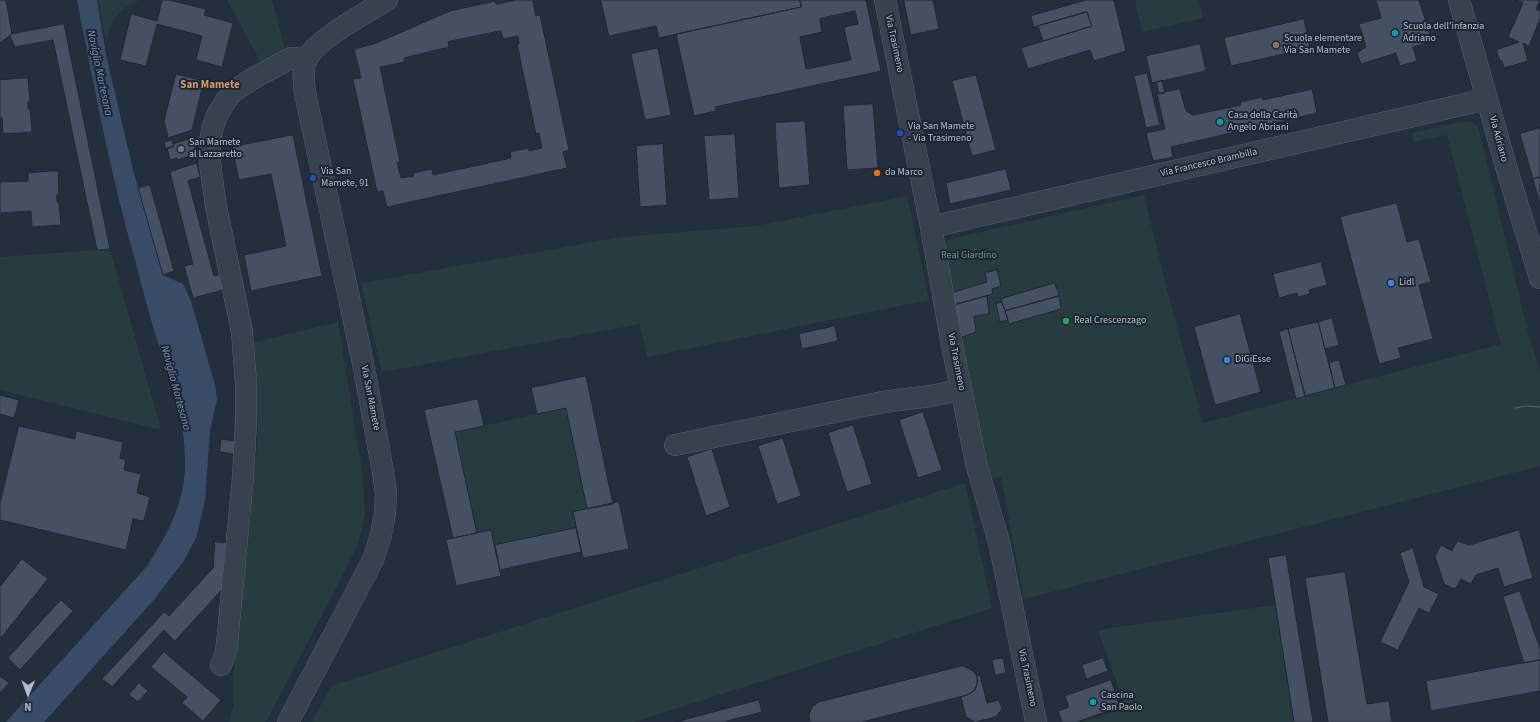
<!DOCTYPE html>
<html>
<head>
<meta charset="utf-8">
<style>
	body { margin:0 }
	#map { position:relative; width:1540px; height:722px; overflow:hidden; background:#242f3e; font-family:"Source Sans 3",sans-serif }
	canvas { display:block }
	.north { position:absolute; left:8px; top:674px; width:40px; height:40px; -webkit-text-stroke:3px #1d2633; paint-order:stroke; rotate:181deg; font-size:11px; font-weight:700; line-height:16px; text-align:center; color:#b4bcc9 }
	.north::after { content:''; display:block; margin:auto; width:14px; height:18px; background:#b4bcc9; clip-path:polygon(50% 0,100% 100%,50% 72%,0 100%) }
</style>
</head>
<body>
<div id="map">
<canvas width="1540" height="722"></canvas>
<div class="north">N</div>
</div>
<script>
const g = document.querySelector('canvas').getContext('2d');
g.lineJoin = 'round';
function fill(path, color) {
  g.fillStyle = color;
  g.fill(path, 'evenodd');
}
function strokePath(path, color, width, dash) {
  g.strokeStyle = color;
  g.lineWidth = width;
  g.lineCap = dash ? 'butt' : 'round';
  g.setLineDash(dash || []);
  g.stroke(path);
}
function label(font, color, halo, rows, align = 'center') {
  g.font = font + ' "Source Sans 3",sans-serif';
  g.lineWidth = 4;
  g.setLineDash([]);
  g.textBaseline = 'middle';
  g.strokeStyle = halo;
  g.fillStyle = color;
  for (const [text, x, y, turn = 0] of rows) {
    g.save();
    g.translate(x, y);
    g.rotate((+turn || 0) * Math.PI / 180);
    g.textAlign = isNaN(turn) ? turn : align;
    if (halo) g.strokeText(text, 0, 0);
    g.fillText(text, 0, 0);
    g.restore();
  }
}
fill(new Path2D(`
	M98 0H139C117 10 112 20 106 43Z
	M227 0H272L286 53 263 66Z
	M1135 0H1199L1203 18 1142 32Z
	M1460 122H1470L1478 126 1529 337 1540 370V466L1024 599 1001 477 990 479 941 241 1144 195 1168 294 1203 423 1501 344 1447 135 1414 142 1412 133Z
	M907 196 929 300 647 357 640 324 382 372 361 283 622 237 755 226Z
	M110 249 161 430 0 390V257Z
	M338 322 362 470 364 494 365 513 362 529 357 546 349 563 266 722H229L234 704V655L248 544 257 444 258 427 251 343Z
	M566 408 587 509 573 513 576 528 495 545 491 530 477 533 455 432Z
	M965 483 992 608 634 722H312L331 686Z
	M1275 605 1294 722H1082L1126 708 1098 631 1110 628Z`), '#263c3f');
fill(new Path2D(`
	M77 0H97L106 55 134 174 163 275 183 284 191 301 215 385 217 399 210 431 205 501 196 538 183 562 151 603 44 722H6L147 566C168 534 185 502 185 463 186 423 171 387 160 349 150 318 142 287 134 256 110 172 94 86 77 0Z`), '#394c67');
const building = new Path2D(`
	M0 0H6L12 34 0 43Z
	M162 0H169L206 9 204 15 233 23 222 67 196 60 202 36 157 24 146 66 120 60 131 14 157 21Z
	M516 0H533L536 16 540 15 569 150 563 152 567 168 387 207 383 191 377 192 353 79 361 78 354 49 374 44 450 11 495 1 496 4ZM501 31 503 39 518 36 519 44H517L536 134 539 133 542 148 529 151 528 148 510 152 511 158 433 175 432 169 413 173 414 176 401 178 397 162H400L380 67 405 62 404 58 449 47 448 42Z
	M601 0H800L801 7 659 38 656 26 609 36Z
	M800 0H866L881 71 715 107 716 111 694 116 676 34 801 7ZM855 11 858 24 844 27 851 60 806 69 800 37 822 32 820 19Z
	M904 0H933L939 29 911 35Z
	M1086 0H1114L1126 51 1094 61 1090 50 1028 69 1021 48 1092 26 1087 12 1034 27 1031 16Z
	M1376 0H1419L1432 41 1413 47 1417 61 1400 66 1396 53 1361 64 1357 53 1366 47 1359 24 1381 18Z
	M1515 0H1540L1536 9 1540 11V19L1529 46 1523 43 1528 61 1504 68 1502 61H1500L1496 50 1519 42 1508 37 1523 3Z
	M1087 12 1092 26 1043 41 1038 26Z
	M1304 19 1310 48 1231 66 1224 38Z
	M64 24 110 249 97 250 53 40 15 47 10 36 12 34Z
	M1200 44 1206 71 1152 83 1146 56Z
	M658 48 671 115 645 120 631 54Z
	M1147 73 1160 125 1146 128 1134 76Z
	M176 74 204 81 192 130 168 138 164 121Z
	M976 75 996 150 972 156 952 81Z
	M28 78 30 101 28 102V109H30L32 132 3 134 2 118H0V80Z
	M1162 81 1165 93 1159 94 1156 82Z
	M1180 89 1186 111 1193 115 1241 105 1240 102 1262 97 1263 100 1312 89 1317 113 1171 147 1173 157 1153 161 1146 133 1165 129 1157 94Z
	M873 104 878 168 847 170 843 106Z
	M805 121 810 185 779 188 775 123Z
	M1540 128V177L1533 179 1520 134Z
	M735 134 739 198 709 200 704 136Z
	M293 135 322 276 251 291 244 255 286 246 271 174 239 180 232 147Z
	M193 138 197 154 177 160V158L170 160 167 148 174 146 173 144Z
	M172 140 174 146 166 150 164 142Z
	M663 144 667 205 640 207 636 146Z
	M197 163 200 177 188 181 214 276 223 274 227 289 193 298 184 266 193 264 170 172Z
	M1006 169 1011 190 950 204 946 183Z
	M58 171 59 194 57 195V202H59L61 225 32 227 31 211 0 213V182L28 181V173Z
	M1540 177V204L1533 179Z
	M150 185 174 271 163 275 138 188Z
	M1397 203 1407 242 1419 239 1431 282 1419 285 1433 339 1398 348 1401 358 1379 364 1340 217Z
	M1321 262 1327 285 1309 290 1310 294 1298 297 1297 293 1279 298 1273 274Z
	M997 270 1001 286 992 289 993 294 954 305 951 293 987 282 985 273Z
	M1055 283 1059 296 1005 311 1001 299Z
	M987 296 989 314 974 316 976 332 960 338 954 305Z
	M1059 296 1061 309 1009 324 1005 311Z
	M1002 302 1008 320 1000 322 996 304Z
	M1240 314 1261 392 1215 405 1194 327Z
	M1332 318 1339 345 1325 349 1318 322Z
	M1318 322 1335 388 1305 396 1288 329Z
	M835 326 838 341 802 349 799 334Z
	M1288 329 1305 396 1296 399 1279 332Z
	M1339 360 1346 385 1335 388 1329 363Z
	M586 376 613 504 587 509 566 408 537 414 531 388Z
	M0 395 19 400 14 418 0 414Z
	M478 399 484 426 455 432 477 533 453 538 424 410Z
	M923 412 942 470 918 478 899 420Z
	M853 425 872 484 847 492 828 433Z
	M19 426 75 439 76 431 123 442 120 458 126 460 124 470 141 474 137 493 150 497 144 521 133 519 126 550 0 520V503Z
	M783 438 801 496 777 504 758 446Z
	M221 439 235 441 234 454 220 452Z
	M712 449 730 507 706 516 687 457Z
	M619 502 629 549 583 558 573 512Z
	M576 528 581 552 500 570 495 545Z
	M491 530 501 576 456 586 446 540Z
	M1519 530 1533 578 1504 587 1498 568 1476 575 1471 584 1461 579 1455 589 1444 584 1435 556 1441 545 1452 551 1457 541 1469 545Z
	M215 542 231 543 227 584 175 641 164 630 112 687 102 679 164 612 169 616 213 568Z
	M1413 548 1424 587 1439 594 1429 613 1419 608 1398 650 1380 642 1409 582 1400 553Z
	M1286 555 1313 722H1294L1268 558Z
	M22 559 48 579 0 639V587Z
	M1345 572 1367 704 1389 701 1392 722H1328L1305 578Z
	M1520 591 1540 649V660L1524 663 1503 597Z
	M61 600 73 611 20 670 8 658Z
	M164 652 221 700 203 721 182 703 187 697 151 667Z
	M1003 658 1006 673 995 675 992 660Z
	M1103 658 1108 671 1086 679 1082 665Z
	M1540 660V691L1431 711 1426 681Z
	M962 666 972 670 977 676 978 681 976 687 972 692 967 695 862 722H810L809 715 811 709 813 706 819 702Z
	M980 675 987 703 999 700 1002 709 996 717 975 722 966 717 961 697 970 694 975 690 977 684V676Z
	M0 676 9 683 0 693Z
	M1111 680 1120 707 1077 722H1062L1058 711 1069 707 1065 696Z
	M139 683 148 691 138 702 129 695Z
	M759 700 762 712 723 722H676Z`);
fill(building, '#455162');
strokePath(building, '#1f2835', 1);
const minor = new Path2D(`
	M885 0 931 227 952 345 977 467 999 542 1036 722
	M1459 0 1507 170 1540 278
	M931 227 1487 99
	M675 445 883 402 931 396 961 390
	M221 665 225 655 227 644 243 477 246 421V384L242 332 216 206 210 164V141L213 126 218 113 227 99 235 90 252 79 291 58 307 59
	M288 722 373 560 381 535 385 513 386 492 383 472 364 368 305 93C304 83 302 72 305 62 314 40 366 13 387 0`);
strokePath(minor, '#565f6c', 22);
strokePath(minor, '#38414e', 21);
strokePath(new Path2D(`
	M1515 408 1527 406 1540 407`), '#5a6575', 1);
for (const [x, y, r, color] of [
	[1395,33,4,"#0f9aa8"],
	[1276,45,4,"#8d6e63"],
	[1220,122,4,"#0f9aa8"],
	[900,133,4,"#1a4fb4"],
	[181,149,4,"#6b7280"],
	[877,173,4,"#e8710a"],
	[313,178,4,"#1a4fb4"],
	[1391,283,4,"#3f7fe0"],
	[1066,321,4,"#2e9e5b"],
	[1227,360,4,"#3f7fe0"],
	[1093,702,4,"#0f9aa8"]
]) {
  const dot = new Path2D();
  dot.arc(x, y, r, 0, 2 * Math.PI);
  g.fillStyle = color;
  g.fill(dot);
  strokePath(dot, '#1d2633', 1.5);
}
label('10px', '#b4bcc9', '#1d2633', [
	["Scuola dell'infanzia",1403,27],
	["Adriano",1403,39],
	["Scuola elementare",1284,39],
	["Via San Mamete",1284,51],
	["Casa della Carità",1228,116],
	["Angelo Abriani",1228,128],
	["Via San Mamete",908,127],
	["- Via Trasimeno",908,139],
	["San Mamete",189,143],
	["al Lazzaretto",189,155],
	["Via San",321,172],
	["Mamete, 91",321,184],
	["da Marco",885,173],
	["Lidl",1399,283],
	["Real Crescenzago",1074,321],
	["DiGiEsse",1235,360],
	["Cascina",1101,696],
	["San Paolo",1101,708]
], 'left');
label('10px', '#b4bcc9', '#1d2633', [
	["Via Trasimeno",894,44,78],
	["Via Adriano",1498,139,75],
	["Via Francesco Brambilla",1209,163,-13],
	["Via Trasimeno",956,362,79],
	["Via San Mamete",370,398,79],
	["Via Trasimeno",1027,678,78]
]);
label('10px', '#6b9a76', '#1d2633', [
	["Real Giardino",969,256]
]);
label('italic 11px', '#7c92b1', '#1d2633', [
	["Naviglio Martesana",99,73,78],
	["Naviglio Martesana",175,388,75]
]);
label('bold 11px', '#d59563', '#1d2633', [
	["San Mamete",210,86]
]);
</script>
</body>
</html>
